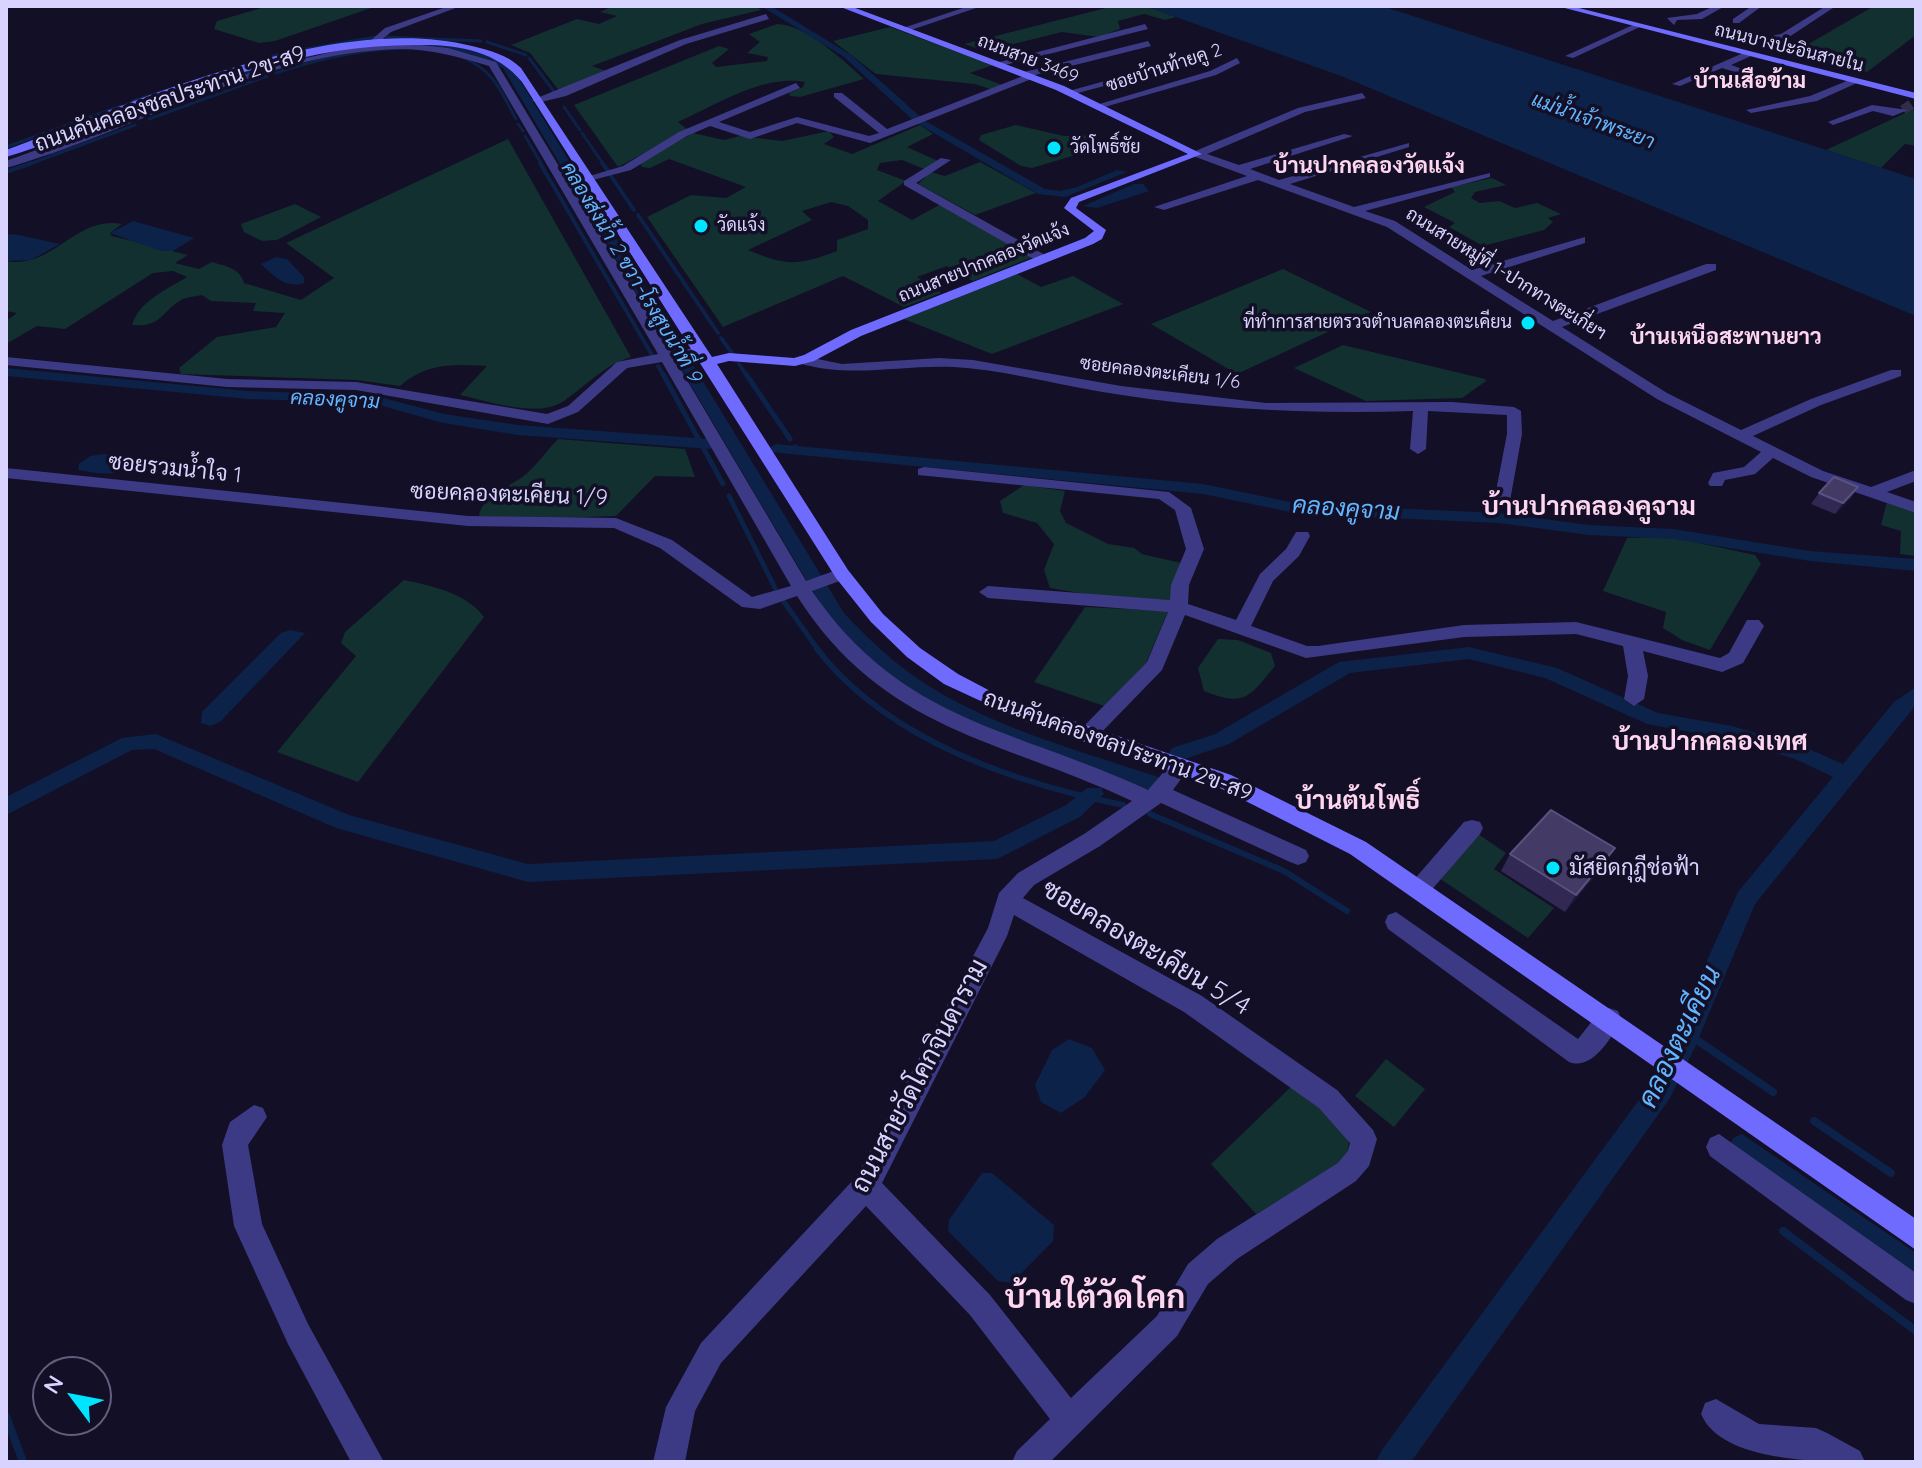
<!DOCTYPE html>
<html>
<head>
<meta charset="utf-8">
<style>
	body { margin:0 }
	#map { position:relative; width:1922px; height:1468px; overflow:hidden; background:#130f26; font-family:Quicksand,sans-serif }
	canvas { display:block }
	.frame { position:absolute; inset:0; border:8px solid #d9d4ff; pointer-events:none }
	.north { position:absolute; left:32px; top:1356px; width:80px; height:80px; box-sizing:border-box; background:#130f26; border:2px solid #625e7d; border-radius:50%; rotate:302deg; font-size:22px; font-weight:700; line-height:32px; text-align:center; color:#d9d4ff }
	.north::after { content:''; display:block; margin:auto; width:28px; height:36px; background:#00e5ff; clip-path:polygon(50% 0,100% 100%,50% 72%,0 100%) }
</style>
</head>
<body>
<div id="map">
<canvas width="1922" height="1468"></canvas>
<div class="frame"></div>
<div class="north">N</div>
</div>
<script>
const g = document.querySelector('canvas').getContext('2d');
g.lineJoin = 'round';
function fill(path, color) {
  g.fillStyle = color;
  g.fill(path, 'evenodd');
}
function strokePath(path, color, width, dash) {
  g.strokeStyle = color;
  g.lineWidth = width;
  g.lineCap = dash ? 'butt' : 'round';
  g.setLineDash(dash || []);
  g.stroke(path);
}
function label(font, color, halo, rows, align = 'center') {
  g.font = font + ' Quicksand,Sarabun,sans-serif';
  g.lineWidth = 7;
  g.setLineDash([]);
  g.textBaseline = 'middle';
  g.strokeStyle = halo;
  g.fillStyle = color;
  for (const [text, x, y, turn = 0] of rows) {
    g.save();
    g.translate(x, y);
    g.rotate((+turn || 0) * Math.PI / 180);
    g.textAlign = isNaN(turn) ? turn : align;
    if (halo) g.strokeText(text, 0, 0);
    g.fillText(text, 0, 0);
    g.restore();
  }
}
fill(new Path2D(`
	M268 6H377L275 41 259 43 214 29 217 21Z
	M613 6H756L761 10 702 24 592 66 609 72 560 92 530 53 511 45 577 19 599 24 617 16 600 12Z
	M1114 6H1145L1176 17 1165 20 1144 14 1118 21 1120 29 1099 37 1062 32 985 51 964 44Z
	M1874 6H1916V35L1867 72 1793 53Z
	M777 24C805 24 844 61 864 79L800 97 790 96 789 93 803 87 805 82C763 74 716 105 678 122L688 130 618 167 574 105 719 46 729 49 712 63 716 67 767 61 768 57 747 53 760 42 749 34Z
	M890 27 993 65 970 73 1005 86 993 90 975 84 876 74 833 41Z
	M1916 108V146L1905 144 1881 168 1826 150Z
	M920 125 933 134 907 147 938 161 924 169 902 160 880 163 877 170 906 181 878 201 912 220 941 204 1032 256 1030 258 973 281 947 266 917 277 941 293 904 307 843 276 723 327 647 217 691 195 726 198 746 187 669 159 650 168 642 167 640 163 693 133 724 140 740 136 782 141 829 131 834 137 824 144 852 154ZM831 202 848 206 868 220V229L837 240V251C798 266 786 266 748 250L812 220 802 211Z
	M1016 125 1064 136 1091 135 1109 145 1032 168 1021 166 979 140 981 135Z
	M508 139 631 357C603 366 588 384 564 401 537 419 489 401 460 395L487 366C454 364 426 363 400 386L356 380 181 374 179 368 217 337 276 327 285 313 253 311 256 303 211 301 202 295C197 296 188 297 183 299 161 311 162 328 132 325 139 301 166 290 187 277L173 271 153 273 65 329 37 326 6 344V321L17 313 6 311V261C52 270 76 215 122 224L110 233 112 236 188 255 175 263 199 269 212 262C225 266 240 268 244 283L301 300 334 278 286 243Z
	M980 162 1036 193 975 215 918 184 931 172 945 176Z
	M1492 178 1506 185 1475 192 1471 198 1480 203 1499 201 1515 208 1537 203 1561 214 1548 218 1553 222 1544 230 1483 246 1449 227 1455 223 1424 207 1455 192 1451 187Z
	M295 204 321 217 277 240 262 241 244 232 241 224Z
	M1283 269 1371 312 1237 374 1151 324Z
	M1017 274 1041 287 1073 276 1123 304 992 354 904 319Z
	M1343 345 1485 379 1486 381 1462 398 1366 401 1294 368Z
	M558 439 685 449 695 477 655 476 616 516 532 519 479 516C482 497 507 487 521 478 535 468 546 451 558 439Z
	M1024 485 1065 491 1060 511 1066 523 1108 544 1134 548 1142 554 1181 563 1171 600 1098 596 1050 588 1044 570 1054 544 1037 523 1003 513 1000 501Z
	M1887 502 1916 511V556L1900 554 1901 531 1881 525Z
	M1670 537 1755 555 1761 564 1710 650 1682 640 1663 628 1666 612 1603 591 1627 538Z
	M404 580C432 586 467 593 484 617L358 782 277 752 356 656 341 643 345 632Z
	M1085 607 1168 611 1146 663 1104 706 1034 682Z
	M1218 639 1238 640 1271 653 1275 666C1249 698 1244 707 1204 691L1198 668Z
	M1478 834 1506 853 1494 869 1554 908 1528 938 1439 878Z
	M1386 1059 1425 1089 1394 1127 1355 1096Z
	M1296 1082 1349 1135 1348 1153 1341 1163 1256 1214 1211 1164Z`), '#12302f');
fill(new Path2D(`
	M1145 6H1382L1916 179V316L1341 76Z
	M1134 184H1143L1149 191 1097 208 1083 206Z
	M133 221 194 238 173 251H161L110 233Z
	M14 234 60 244 31 260 6 261V235Z
	M276 257 287 259 304 277V283C285 289 274 276 261 264Z
	M104 454 136 458 138 462C118 478 101 474 78 470L79 464 90 456Z
	M290 630 305 633 220 722 210 726 201 723 202 712 281 633Z
	M1069 1039 1092 1048 1105 1070 1085 1097 1061 1113 1041 1102 1035 1085 1052 1050Z
	M982 1173H992L1054 1225 1053 1241 1012 1283 998 1281 948 1231 949 1220Z`), '#0c2248');
strokePath(new Path2D(`
	M387 37 481 41
	M487 42 526 55
	M529 58 555 93
	M276 73C330 55 439 28 486 72 500 85 507 103 516 119
	M133 101 283 53 376 37
	M564 107 580 130
	M149 119 267 76
	M518 124 523 131
	M582 133 604 165
	M525 136 542 165
	M6 147 121 106
	M27 165 135 125`), '#0c2248', 3);
strokePath(new Path2D(`
	M540 163 652 355
	M602 163 609 172
	M6 172 32 163
	M611 176 634 210
	M638 215 718 333
	M721 338 732 353
	M739 364 747 376
	M658 366 664 376`), '#0c2248', 4);
strokePath(new Path2D(`
	M663 374 723 484
	M746 374 790 439
	M795 447 798 451
	M729 496 775 588
	M784 602 819 651`), '#0c2248', 5);
strokePath(new Path2D(`
	M817 649C888 740 1014 783 1123 805
	M1150 814 1284 871 1347 911`), '#0c2248', 6);
strokePath(new Path2D(`
	M1688 1034 1773 1092
	M1814 1121 1891 1173
	M1783 1231 1916 1331
	M6 1416 23 1462`), '#0c2248', 8);
fill(new Path2D(`
	M761 6H771L851 55 924 120 1045 189 1060 191 1077 187 1117 170 1127 172 1065 197 1038 194 915 122 844 57Z
	M420 42 473 48 510 64 844 613C865 635 886 656 911 674 984 726 1075 749 1158 777L1161 783 1158 789H1144C1038 752 894 715 828 617L503 68 471 54 423 47Z
	M312 52 315 57 264 71 168 106 159 104 258 67Z
	M6 368 248 391 372 395 444 414 518 425 710 439 718 444 710 449 518 435 443 423 372 403 248 399 6 376Z
	M776 444 1203 484 1300 504 1499 513 1589 525 1673 529 1810 551 1916 559V571L1810 561 1673 539 1589 535 1499 523 1300 514 1203 494 770 452 768 449Z
	M1469 647 1557 668 1658 713 1732 726 1809 749 1843 764 1894 702 1916 687V705L1755 904 1695 1047 1670 1098 1411 1462H1376L1381 1451 1652 1082 1738 892 1833 777 1795 759 1732 740 1647 724 1545 678 1469 659 1350 673 1229 744 1179 761 1172 758 1169 753 1172 748 1215 734 1339 662Z
	M156 734 349 815 528 864 994 841 1066 805 1087 788H1101L1104 794 1080 817 997 859 528 882 336 828 154 749 132 750 6 815V797L122 738Z
	M1742 1134 1916 1253V1284L1733 1156 1729 1147 1733 1138Z`), '#0c2248');
strokePath(new Path2D(`
	M1903 110 1916 101`), '#312d47', 10, [10, 5]);
fill(new Path2D(`
	M449 6H461L391 32 377 44 369 42 385 28Z
	M969 6H982L908 31 900 29Z
	M1714 6H1725L1702 19 1677 20 1674 25 1667 18 1697 14Z
	M1752 6H1762L1739 23H1733V19Z
	M1826 6H1836L1786 39 1751 43 1746 40 1781 34Z
	M766 14 769 19 686 44 566 96 537 103 532 100 680 40Z
	M1145 24 1148 29 997 67 992 64Z
	M1635 24 1642 26 1573 58 1565 56Z
	M1148 41 1151 46 1035 75 1034 78 870 143 797 123 750 139 710 126 687 136 631 170 589 181 583 178 623 166 679 132 796 83 800 88 719 122 750 132 797 117 869 136 879 133 834 97V93H842L887 129 1023 76 1024 72Z
	M403 43 448 48 496 62 671 352 699 347 706 351 675 360 806 581 842 568 851 574 848 578 812 591C902 723 1015 728 1148 790L1174 760H1188L1191 765 1173 790 1306 850 1309 856 1306 862 1298 865 1290 862 1161 803 1100 846 1034 885 1023 898 1202 996 1337 1090 1373 1130 1377 1139 1369 1166 1356 1181 1237 1259 1208 1284 1177 1336 1050 1462H1012L1017 1451 1050 1419 970 1315 866 1206 721 1363 695 1411 685 1462H653L666 1407 701 1343 856 1177 988 928 999 893 1018 873 1084 834 1132 801C999 738 884 732 797 596L760 609 742 607 660 548 614 528 468 526 6 478V468L468 516 616 518 672 540 752 597 791 586 662 362 627 368 578 412 548 424 356 390 227 387 6 365V357L227 379 356 382 547 414 568 406 617 362 658 354 489 66C460 57 431 49 400 49 261 52 137 131 6 168V161L261 69 357 46ZM1014 915 1184 1012 1319 1108 1350 1143 1348 1151 1338 1163 1217 1239 1188 1264 1157 1316 1071 1398 990 1295 882 1183 1007 936Z
	M1748 51 1751 56 1731 65 1783 83V87L1722 68 1680 86 1672 84Z
	M1196 56 1199 61 1070 95 1065 92Z
	M1237 58 1240 63 1216 75 1101 108 1096 105 1210 71Z
	M1854 78 1857 83 1817 101 1751 113 1746 110 1810 96Z
	M1362 93 1366 98 1305 112 1207 154 1239 165 1344 134 1353 136 1250 169 1279 180 1409 143V147L1290 184 1354 207 1490 173V177L1365 211 1395 221 1472 270 1585 237V243L1481 276 1553 321 1706 264H1716V270L1562 327 1667 393 1741 430 1811 399 1891 370H1901V376L1821 405 1753 436 1823 471 1871 487 1916 470V481L1887 492 1916 502V513L1811 477 1773 458 1755 474 1725 480 1722 486H1710L1708 483 1713 473 1744 467 1761 452 1657 399 1387 227 1258 180 1164 210 1154 207 1247 176 1193 156V152L1298 108Z
	M1872 105 1908 110 1893 116 1873 111 1833 125 1828 122Z
	M941 158 951 160 916 183 1047 256V262H1039L904 185V181Z
	M803 356 842 364 939 358 973 360 1121 386 1266 403 1452 402 1514 407 1521 411 1522 434 1510 501 1502 506 1494 501 1507 434V415L1428 411 1426 449 1418 454 1410 449 1413 411C1315 414 1220 410 1122 395 1070 388 1019 373 967 368 909 362 855 380 798 363L796 360Z
	M924 467 1169 492 1191 508 1204 549 1189 585 1188 604 1236 620 1260 574 1286 549 1296 532H1308L1310 536 1299 556 1273 581 1251 626 1307 646H1318L1464 625 1576 622 1720 658 1729 653 1747 620H1759L1764 626 1743 663 1722 672 1643 651 1648 676 1644 699 1634 706 1624 699 1628 676 1623 646 1576 634 1464 637 1306 658 1185 615 1162 670 1095 739H1081L1078 734 1081 729 1147 662 1168 612 988 598 979 592 988 586 1170 600 1171 585 1186 549 1175 510 1159 499 918 475V469Z
	M1472 820 1480 822 1483 828 1480 834 1428 894 1420 897 1412 894 1409 888 1412 882 1464 822Z
	M1396 912 1578 1039 1600 1011 1609 1008 1618 1011 1621 1019C1612 1038 1592 1071 1569 1062L1388 929 1385 922 1388 915Z
	M254 1105 263 1108 267 1117 248 1145 262 1224 308 1324 384 1462H351L288 1344 234 1226 222 1145 230 1122Z
	M1719 1134 1916 1273V1304L1906 1300 1710 1156 1706 1147 1710 1138Z
	M1716 1399 1759 1424 1816 1428 1827 1433 1860 1451 1865 1462C1820 1462 1721 1462 1701 1414L1705 1403Z`), '#3d3a85');
fill(new Path2D(`
	M838 6H850L1064 86 1202 154 1079 202 1076 208 1106 230 1102 239 1093 244 861 336 814 361 795 366 729 361 717 364 848 570 883 614 920 648 958 674 998 695 1231 775 1366 842 1916 1219V1250L1350 854 1216 786 1026 722 944 684 907 657 871 622 836 578 522 82C498 52 460 45 423 45 318 43 217 78 121 114 83 128 45 146 6 157V150C135 102 334 11 472 46 491 51 506 54 521 68L712 357 729 353 794 358 804 355 851 330 1085 238 1094 231 1064 208 1071 198 1188 154 1056 90Z
	M1557 6H1571L1916 93V99Z`), '#6f6bff');
fill(new Path2D(`
	M1858 487 1851 498 1835 514 1811 504 1819 493Z
	M1615 848 1604 865 1565 912 1501 871 1510 854Z`), '#312854');
fill(new Path2D(`
	M1858 487 1851 498 1835 514 1843 503Z
	M1615 848 1604 865 1565 912 1576 895Z`), '#1d163a');
const building = new Path2D(`
	M1834 477 1858 487 1843 503 1819 493Z
	M1551 810 1615 848 1576 895 1510 854Z`);
fill(building, '#433a66');
strokePath(building, '#5a527e', 2);
for (const [x, y, r, color] of [
	[1054,148,8,"#00e5ff"],
	[701,226,8,"#00e5ff"],
	[1528,323,8,"#00e5ff"],
	[1553,868,8,"#00e5ff"]
]) {
  const dot = new Path2D();
  dot.arc(x, y, r, 0, 2 * Math.PI);
  g.fillStyle = color;
  g.fill(dot);
  strokePath(dot, '#130f26', 3);
}
label('18px', '#d9d4ff', '#130f26', [
	["ถนนบางปะอินสายใน",1789,48,14],
	["ถนนสาย 3469",1028,59,21],
	["ซอยบ้านท้ายคู 2",1164,68,-18],
	["ถนนสายปากคลองวัดแจ้ง",984,263,-22],
	["ถนนสายหมู่ที่ 1-ปากทางตะเกี่ยฯ",1506,274,32],
	["ซอยคลองตะเคียน 1/6",1160,373,7]
]);
label('18px', '#d9d4ff', '#130f26', [
	["วัดโพธิ์ชัย",1070,148],
	["วัดแจ้ง",717,226],
	["ที่ทำการสายตรวจตำบลคลองตะเคียน",1512,323,"right"]
], 'left');
label('italic 20px', '#62b6ff', '#130f26', [
	["แม่น้ำเจ้าพระยา",1593,121,20],
	["คลองส่งน้ำ 2 ขวา-โรงสูบน้ำที่ 9",631,272,59],
	["คลองคูจาม",335,400,3]
]);
label('bold 22px', '#ffd6f0', '#130f26', [
	["บ้านเสือข้าม",1750,81],
	["บ้านปากคลองวัดแจ้ง",1369,166],
	["บ้านเหนือสะพานยาว",1726,337]
]);
label('22px', '#d9d4ff', '#130f26', [
	["ถนนคันคลองชลประทาน 2ข-ส9",170,99,-19],
	["ซอยรวมน้ำใจ 1",175,469,6],
	["ซอยคลองตะเคียน 1/9",509,495,2],
	["ถนนคันคลองชลประทาน 2ข-ส9",1118,746,20]
]);
label('22px', '#d9d4ff', '#130f26', [
	["มัสยิดกุฎีช่อฟ้า",1569,868]
], 'left');
label('italic 24px', '#62b6ff', '#130f26', [
	["คลองคูจาม",1346,509,4]
]);
label('bold 26px', '#ffd6f0', '#130f26', [
	["บ้านปากคลองคูจาม",1589,507],
	["บ้านปากคลองเทศ",1710,742],
	["บ้านต้นโพธิ์",1358,801]
]);
label('26px', '#d9d4ff', '#130f26', [
	["ซอยคลองตะเคียน 5/4",1146,948,31],
	["ถนนสายวัดโคกจินดาราม",920,1076,-62]
]);
label('italic 28px', '#62b6ff', '#130f26', [
	["คลองตะเคียน",1680,1037,-64]
]);
label('bold 32px', '#ffd6f0', '#130f26', [
	["บ้านใต้วัดโคก",1095,1298]
]);
</script>
</body>
</html>
